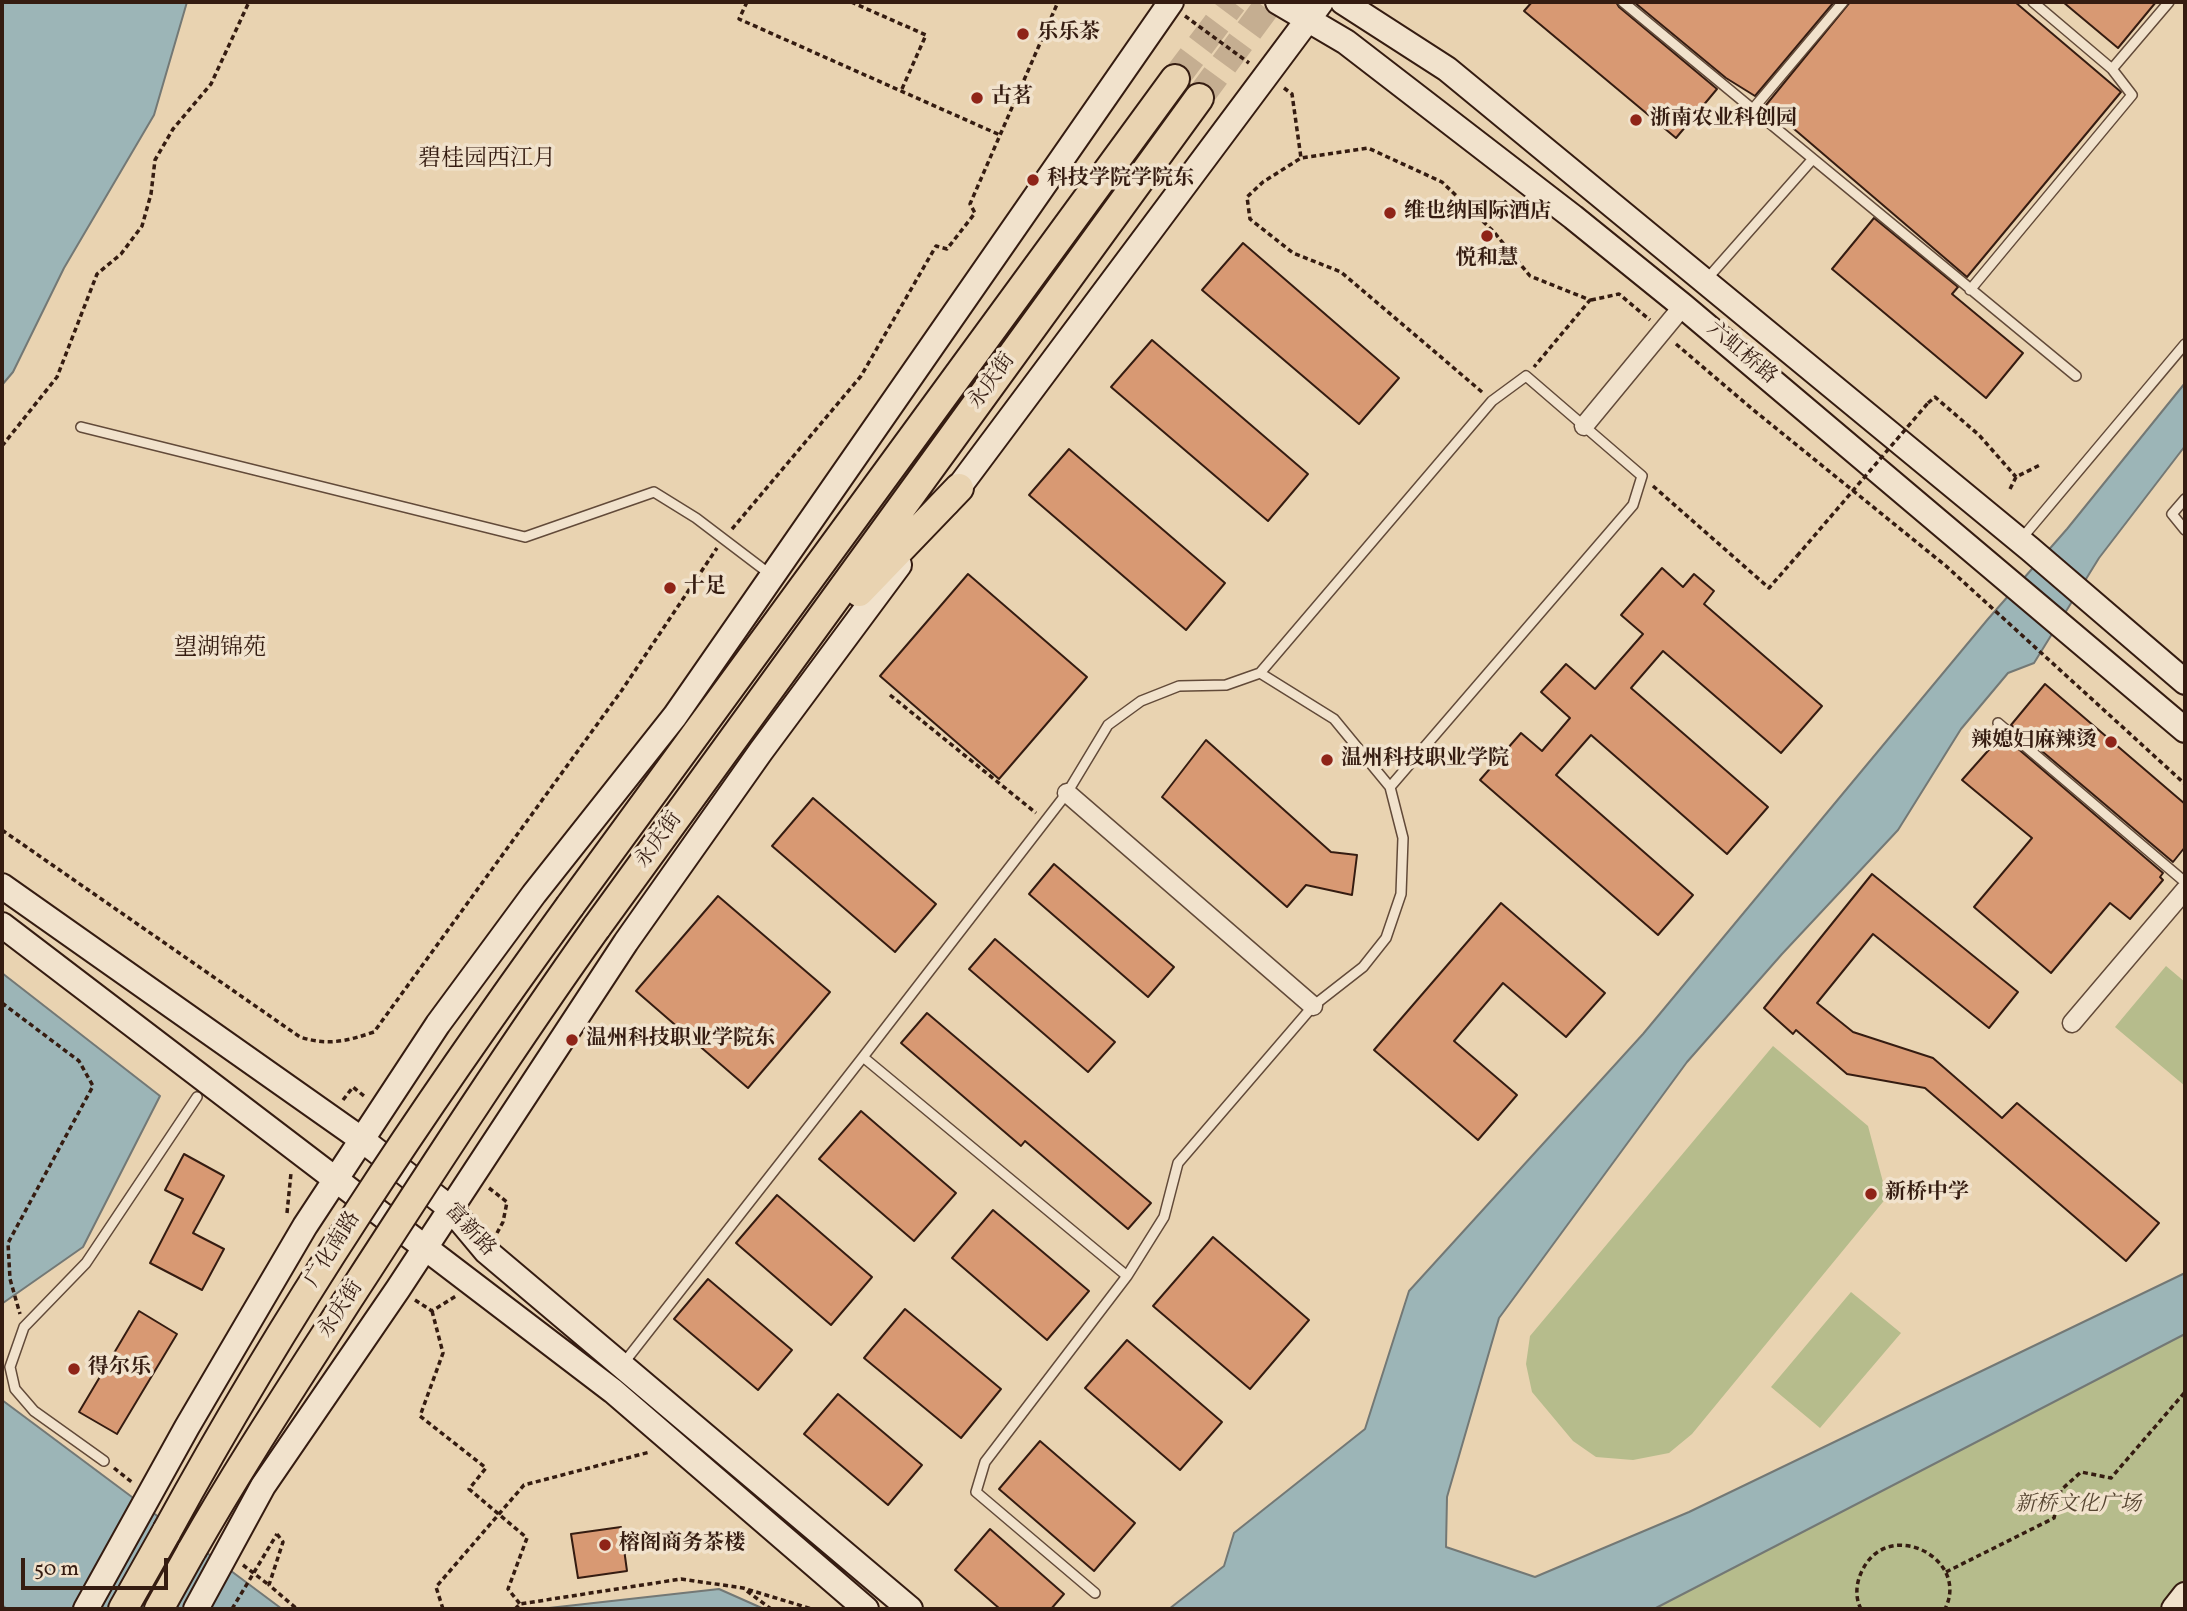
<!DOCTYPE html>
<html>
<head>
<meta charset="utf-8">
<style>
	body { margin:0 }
	#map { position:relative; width:2187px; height:1611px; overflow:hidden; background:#e9d3b1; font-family:Vollkorn,serif }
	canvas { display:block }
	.frame { position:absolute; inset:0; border:4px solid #351c11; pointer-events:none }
	.scale { position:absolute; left:21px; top:1558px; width:147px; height:32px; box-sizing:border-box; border:4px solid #351c11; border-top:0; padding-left:9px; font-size:21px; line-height:24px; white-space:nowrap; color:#351c11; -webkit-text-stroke:5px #f1e2cc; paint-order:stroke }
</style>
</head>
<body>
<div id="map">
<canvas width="2187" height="1611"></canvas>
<div class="frame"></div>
<div class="scale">50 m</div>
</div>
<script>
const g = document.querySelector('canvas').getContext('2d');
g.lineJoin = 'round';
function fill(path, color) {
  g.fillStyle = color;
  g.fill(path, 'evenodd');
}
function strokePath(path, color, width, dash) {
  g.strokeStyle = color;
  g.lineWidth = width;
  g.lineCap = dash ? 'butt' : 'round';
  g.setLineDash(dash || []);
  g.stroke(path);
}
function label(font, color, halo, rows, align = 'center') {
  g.font = font + ' Vollkorn,"Noto Serif SC",serif';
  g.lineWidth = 7;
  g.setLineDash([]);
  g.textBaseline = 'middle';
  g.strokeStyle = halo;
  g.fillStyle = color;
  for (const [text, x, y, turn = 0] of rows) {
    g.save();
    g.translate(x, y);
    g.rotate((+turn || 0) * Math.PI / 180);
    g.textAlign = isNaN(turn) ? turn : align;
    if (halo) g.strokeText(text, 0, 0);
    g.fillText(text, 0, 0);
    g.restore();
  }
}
fill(new Path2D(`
	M2166 966 2185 982V1086L2115 1027Z
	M1773 1046 1868 1126 1887 1197 1692 1434 1669 1453 1633 1460 1596 1457 1573 1441 1532 1392 1526 1364 1530 1336Z
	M1851 1292 1901 1333 1820 1428 1771 1387Z
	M2185 1334V1578L2161 1609H1654Z`), '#b6bc8c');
const water = new Path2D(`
	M2 2H187L154 115 64 268 13 372 2 385Z
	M2185 383V446L2099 558 2034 663 2008 673 1961 729 1898 830 1782 954 1687 1062 1499 1318 1447 1497 1446 1547 1535 1577 1689 1512 2185 1273V1334L1654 1609H1169L1224 1566 1234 1533 1365 1429 1409 1291 1643 1034 1988 619 2067 529Z
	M2 973 160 1096 83 1247 3 1303 2 1309Z
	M2 1400 282 1609H7L2 1605Z
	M719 1589 764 1609H539H540Z`);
fill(water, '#9cb5b7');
strokePath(water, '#737875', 2);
const building = new Path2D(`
	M1532 2H1616L1619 7 1717 89 1676 138 1524 11Z
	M1634 2H1834L1755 96 1726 78Z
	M1850 2H2015L2121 92 1967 277 1766 105Z
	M2063 2H2156L2118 48Z
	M1874 218 1958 287 1952 294 2023 353 1986 398 1832 269Z
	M1243 243 1399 378 1359 424 1202 290Z
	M1152 340 1308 474 1268 521 1111 387Z
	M1069 449 1225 583 1186 630 1029 495Z
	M1662 568 1683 587 1694 574 1714 591 1704 604 1822 706 1781 753 1663 651 1631 688 1768 807 1727 854 1591 735 1556 775 1693 895 1658 935 1480 780 1521 733 1542 751 1570 718 1541 692 1566 664 1595 689 1643 634 1621 615Z
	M968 574 1087 677 999 779 880 676Z
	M2045 684 2185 804V847L2173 862 2011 725Z
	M2002 735 2163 873 2160 877 2163 880 2130 919 2110 903 2051 973 1974 907 2032 838 1962 780Z
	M1206 740 1331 852 1357 855 1352 895 1306 885 1287 907 1162 797Z
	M813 798 936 904 895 952 772 846Z
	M1054 864 1174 967 1148 997 1029 894Z
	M1872 874 2018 992 1989 1028 1873 934 1817 1003 1853 1032 1933 1058 2002 1118 2017 1103 2159 1223 2126 1261 1925 1088 1847 1074 1796 1030 1793 1034 1764 1008Z
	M718 896 830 992 748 1088 636 991Z
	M1501 903 1605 993 1566 1037 1503 983 1454 1041 1517 1095 1478 1140 1374 1050Z
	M995 939 1115 1042 1088 1072 969 969Z
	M927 1013 1151 1203 1128 1229 1025 1141 1021 1146 901 1043Z
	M861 1111 956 1193 914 1241 819 1159Z
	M184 1154 224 1176 193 1233 224 1249 202 1290 150 1263 183 1199 165 1190Z
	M777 1195 872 1277 831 1325 736 1243Z
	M993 1210 1089 1291 1047 1340 952 1258Z
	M1213 1237 1309 1320 1250 1389 1153 1306Z
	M708 1279 792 1350 758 1390 674 1319Z
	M905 1309 1001 1389 961 1438 864 1358Z
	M139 1311 177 1334 117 1434 79 1412Z
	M1127 1340 1222 1422 1180 1470 1085 1388Z
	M838 1394 922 1465 888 1505 804 1434Z
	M1040 1441 1135 1523 1094 1571 999 1489Z
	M621 1527 627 1571 578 1578 571 1534Z
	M990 1529 1064 1594 1051 1609H1000L955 1570Z`);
fill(building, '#d89973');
strokePath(building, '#351c11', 2);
strokePath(new Path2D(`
	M1175 79 1233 2
	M1199 98 1270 2`), '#c5ae91', 28, [28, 14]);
const lane = new Path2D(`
	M1623 2 2076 376
	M2033 2 2112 69
	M1752 110 1843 2
	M1706 280 1811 161
	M1970 290 2132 95 2112 69 2169 2
	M81 427 525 537 654 492 696 518 771 575
	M2185 499 2172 514 2185 530
	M2022 538 2185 344
	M1260 673 1492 401 1526 376 1642 476 1633 505 1390 787
	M1998 723 2185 882
	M623 1364 863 1057
	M104 1461 34 1411 15 1389 10 1367 24 1327 86 1263 197 1097
	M1095 1593 976 1492 985 1462 1127 1276 863 1057 1067 793 1108 725 1141 701 1179 686 1226 685 1260 673 1334 719 1390 787 1403 838 1401 894 1386 938 1363 967 1313 1006 1178 1163 1164 1217 1127 1276`);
const street = new Path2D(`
	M1584 426 1683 306
	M1067 793 1313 1006
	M2072 1023 2185 890`);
const secondary = new Path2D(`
	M1278 2 1346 42 1573 217 1683 306 2185 730
	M1343 2 1447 69 2030 549 2185 682
	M947 503 1321 2
	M2 886 361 1139 450 1208 486 1251 910 1609
	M2 925 613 1391 866 1609
	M86 1609 187 1427 305 1226 438 1024 534 894 675 716 1171 2
	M196 1609 263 1486 398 1289 626 942 761 751 899 565
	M2174 1609 2185 1595`);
const primary = new Path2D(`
	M859 592 959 488
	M570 906 1175 79
	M596 928 1199 98
	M123 1609 167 1531
	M159 1609 192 1550`);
strokePath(lane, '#624a39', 12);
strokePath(street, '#624a39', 21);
strokePath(secondary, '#351c11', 28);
strokePath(primary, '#351c11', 32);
strokePath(new Path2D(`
	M747 2 739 19 1000 135
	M851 2 926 35 901 91
	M1185 16 1249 63
	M1284 88 1292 94 1301 158
	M1591 300 1619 294 1650 320
	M1676 344 1751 408 1946 566 2185 784
	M1482 392 1341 272 1293 253 1250 219 1247 197 1263 182 1301 158 1368 148 1442 182 1494 232 1530 276 1590 300 1534 367
	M1928 403 1935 397 1979 435 2016 477
	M2 446 57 377 97 274 121 254 142 226 151 194 155 160 173 129 211 84 249 2
	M1653 486 1769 588 1797 556
	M2010 489 2016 477 2040 465
	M732 529 861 376 936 246 947 249 975 213 970 204 1058 2
	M890 695 1036 813
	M2 830 300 1037C328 1046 347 1041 374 1032L622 690 717 548
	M2 1003 79 1061 93 1086 8 1243 10 1279 20 1314
	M343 1100 353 1087 364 1096
	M489 1188 507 1202 503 1222 497 1233
	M287 1213 291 1173
	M415 1300 432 1311 456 1296
	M432 1311 443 1353 420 1416 486 1468 469 1489 527 1538 508 1589 520 1604
	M114 1468 133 1483
	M277 1534 283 1542 269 1585 297 1609
	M243 1565 269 1585
	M1946 1572 2054 1518 2061 1490 2081 1472 2111 1478 2185 1392
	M747 1591 771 1609
	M443 1609 436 1587 524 1485 650 1452
	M515 1609 520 1604 681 1579 743 1588 812 1609
	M1861 1609C1855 1598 1856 1584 1861 1573 1886 1515 1971 1558 1945 1609`), '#351c11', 3.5, [5, 3.5]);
strokePath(lane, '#f1e2cc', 9);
strokePath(street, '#f1e2cc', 18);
strokePath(secondary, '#f1e2cc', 24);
strokePath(primary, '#e9d3b1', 28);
const primaryBridge = new Path2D(`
	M167 1531C286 1313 424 1107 570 906
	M192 1550C241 1464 296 1381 349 1298 430 1173 510 1049 596 928`);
strokePath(primaryBridge, '#351c11', 32, []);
strokePath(new Path2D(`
	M1797 556 1928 403
	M232 1609 277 1534`), '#351c11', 3.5, [5, 3.5]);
strokePath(primaryBridge, '#e9d3b1', 28);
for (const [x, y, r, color] of [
	[1023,34,7,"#8f2418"],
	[977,98,7,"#8f2418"],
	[1636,120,7,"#8f2418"],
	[1033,180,7,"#8f2418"],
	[1390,213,7,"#8f2418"],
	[1487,236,7,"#8f2418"],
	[670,588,7,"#8f2418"],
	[2111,742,7,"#8f2418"],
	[1327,760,7,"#8f2418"],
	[572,1040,7,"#8f2418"],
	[1871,1194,7,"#8f2418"],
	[74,1369,7,"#8f2418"],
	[605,1545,7,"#8f2418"]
]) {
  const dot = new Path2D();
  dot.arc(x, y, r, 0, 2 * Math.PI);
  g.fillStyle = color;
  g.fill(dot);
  strokePath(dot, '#f1e2cc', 2.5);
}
label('bold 21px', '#351c11', '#f1e2cc', [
	["乐乐茶",1037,34],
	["古茗",991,98],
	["浙南农业科创园",1650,120],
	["科技学院学院东",1047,180],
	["维也纳国际酒店",1404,213],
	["悦和慧",1487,260,"center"],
	["十足",684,588],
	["辣媳妇麻辣烫",2097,742,"right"],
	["温州科技职业学院",1341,760],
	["温州科技职业学院东",586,1040],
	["新桥中学",1885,1194],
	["得尔乐",88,1369],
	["榕阁商务茶楼",619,1545]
], 'left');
label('21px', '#351c11', '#f1e2cc', [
	["六虹桥路",1741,354,40],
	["永庆街",993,382,-54],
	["永庆街",660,841,-54],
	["富新路",469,1231,47],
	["广化南路",334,1250,-58],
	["永庆街",342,1310,-57]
]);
label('italic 21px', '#554430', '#f1e2cc', [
	["新桥文化广场",2078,1506]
]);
label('23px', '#351c11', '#f1e2cc', [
	["碧桂园西江月",487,161],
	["望湖锦苑",220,650]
]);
</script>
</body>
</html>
